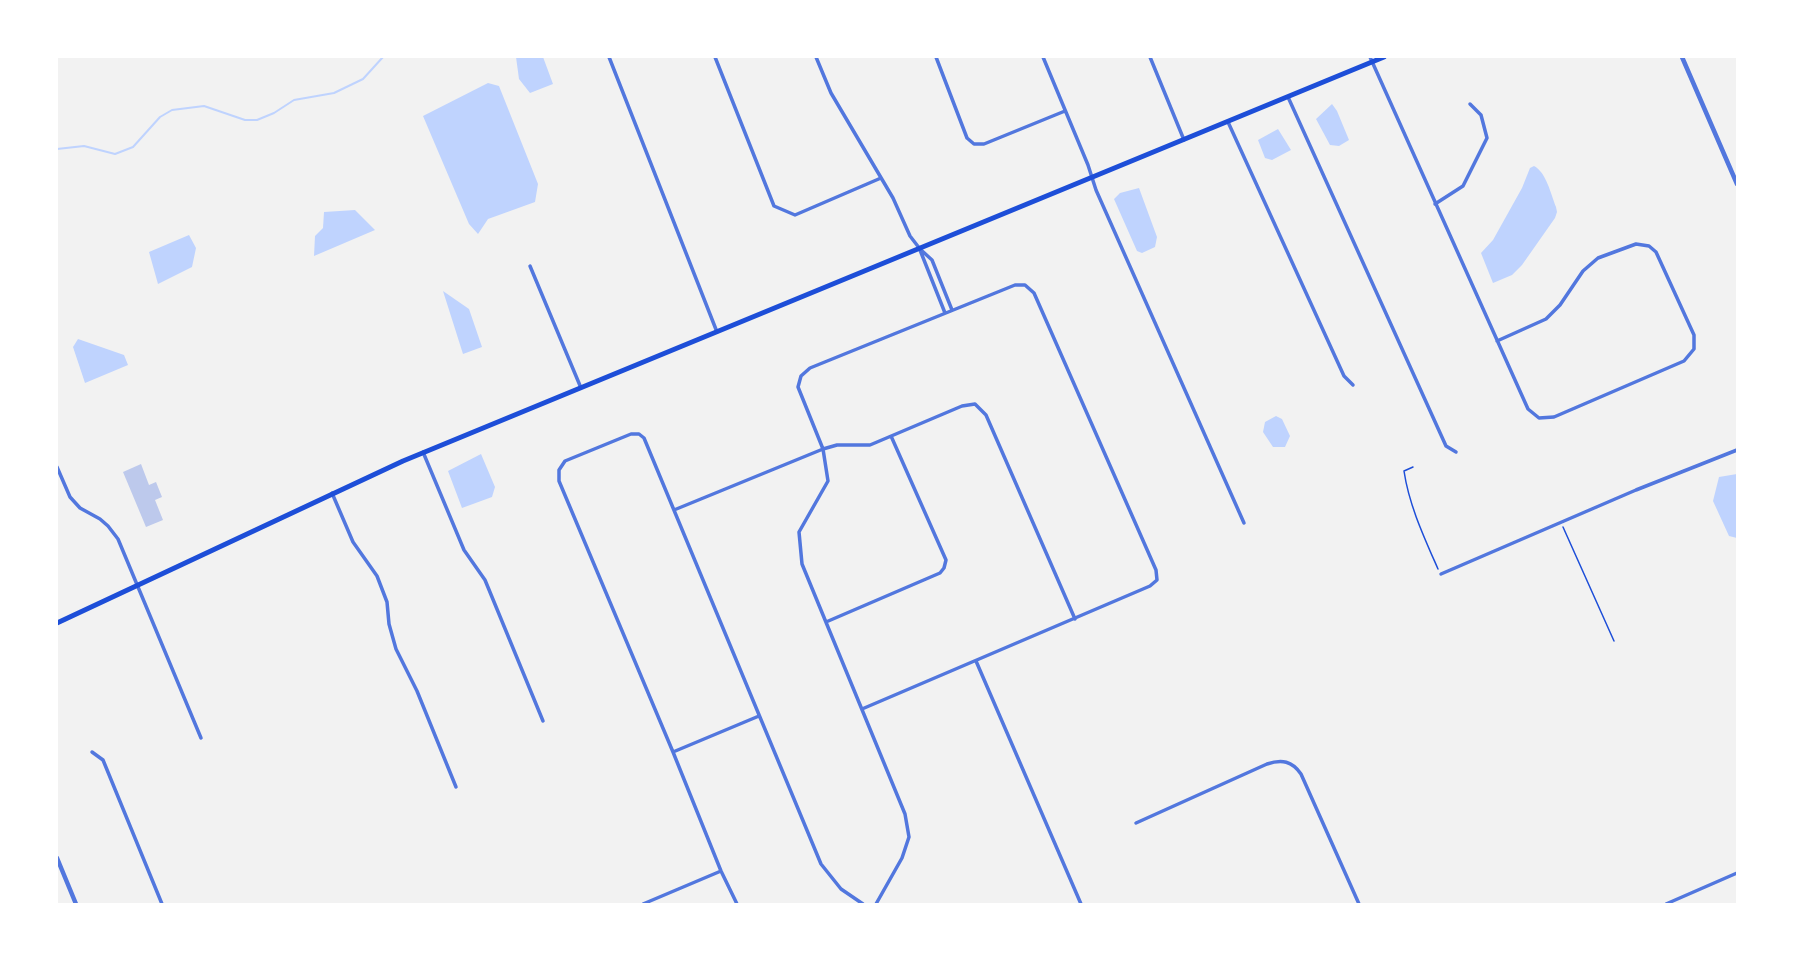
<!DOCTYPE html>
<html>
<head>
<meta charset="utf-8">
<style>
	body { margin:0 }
	#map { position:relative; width:1794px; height:961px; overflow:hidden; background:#f2f2f2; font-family:"Open Sans",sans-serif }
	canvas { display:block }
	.frame { position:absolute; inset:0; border:58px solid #fff; pointer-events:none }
</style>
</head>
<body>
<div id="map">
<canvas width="1794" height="961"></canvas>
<div class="frame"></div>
</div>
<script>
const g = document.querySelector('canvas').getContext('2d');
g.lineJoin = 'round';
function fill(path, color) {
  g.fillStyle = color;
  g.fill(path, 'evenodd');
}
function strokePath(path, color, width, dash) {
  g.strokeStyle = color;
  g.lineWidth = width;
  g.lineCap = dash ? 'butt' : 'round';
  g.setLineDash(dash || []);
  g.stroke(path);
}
fill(new Path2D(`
	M516 57H543L553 84 530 93 519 79Z
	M488 83 499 86 538 184 535 202 488 219 478 234 469 224 423 116Z
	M1332 104 1337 111 1349 140 1339 146 1330 145 1316 119Z
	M1278 129 1291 150 1272 160 1265 158 1258 140Z
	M1534 166C1546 172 1551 194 1556 207L1557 212 1555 218 1522 265 1512 275 1493 283 1481 253 1493 240 1522 188 1530 168Z
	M1139 188 1157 237 1155 247 1142 253 1137 251 1114 199 1120 193Z
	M355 210 375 230 314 256 315 236 323 228 324 212Z
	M189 235 196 248 192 267 158 284 149 252Z
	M443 291 469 309 482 347 463 354Z
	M78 339 124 355 128 365 85 383 73 347Z
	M1276 416 1282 419 1290 436 1285 447H1273L1263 432 1265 422Z
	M481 454 495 487 492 497 462 508 448 471Z
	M1737 474V538L1729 536 1713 501 1719 477Z`), '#bfd3fe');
strokePath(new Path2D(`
	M57 149 84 146 115 154 133 147 160 117 172 110 204 106 245 120H257L274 113 294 100 334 93 363 79 383 57`), '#bfd3fe', 2);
fill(new Path2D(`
	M141 464 149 485 156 482 162 497 155 500 163 520 146 527 123 472Z`), '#bdc9ec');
strokePath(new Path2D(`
	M1413 467 1404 471C1409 505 1424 537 1438 569
	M1563 527 1614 641`), '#1d4ed8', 1.5);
strokePath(new Path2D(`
	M609 57 717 332
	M715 57 774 206 795 215 881 178
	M816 57 831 93 893 198 910 236 920 249 932 260 952 310
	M936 57 967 138 974 144H984L1065 111
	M1043 57 1088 165 1096 190 1244 523
	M1150 57 1184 140
	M1370 57 1528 409 1539 418 1554 417 1684 361 1694 349V335L1656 252 1649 246 1636 244 1598 258 1583 271 1560 305 1546 319 1497 341
	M1288 97 1446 446 1456 452
	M1228 122 1344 376 1353 385
	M1435 204 1463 186 1487 138 1481 115 1470 104
	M920 250 945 313
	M530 266 581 388
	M423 452 464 550 485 580 543 721
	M57 467 70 497 80 508 100 519 108 526 118 539 201 738
	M332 493 353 542 377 576 387 602 389 624 396 649 417 691 456 787
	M674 510 823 449 837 445H870L962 406 975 404 986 415 1075 619
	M1441 574 1636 490 1737 450
	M826 622 940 573 944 568 946 560 891 436
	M976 661 1081 904
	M862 709 1150 586 1157 580 1156 570 1034 293 1025 285H1015L810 368 801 376 798 387 823 449 828 481 799 532 802 564 905 814 909 837 902 858 876 904
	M92 752 103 760 162 904
	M673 752 759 716
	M1136 823 1267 764C1282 759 1292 761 1301 774L1359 904
	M643 904 721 871
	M737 904 721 871 673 752 559 481V470L565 461 631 434H639L644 438 821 864 841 889 863 904
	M1666 904 1737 873`), '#5277de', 3.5);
strokePath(new Path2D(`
	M1682 57 1737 184
	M57 858 76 904`), '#5277de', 4.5);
strokePath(new Path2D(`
	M57 623 403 461 1384 57`), '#1d4ed8', 5);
</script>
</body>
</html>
